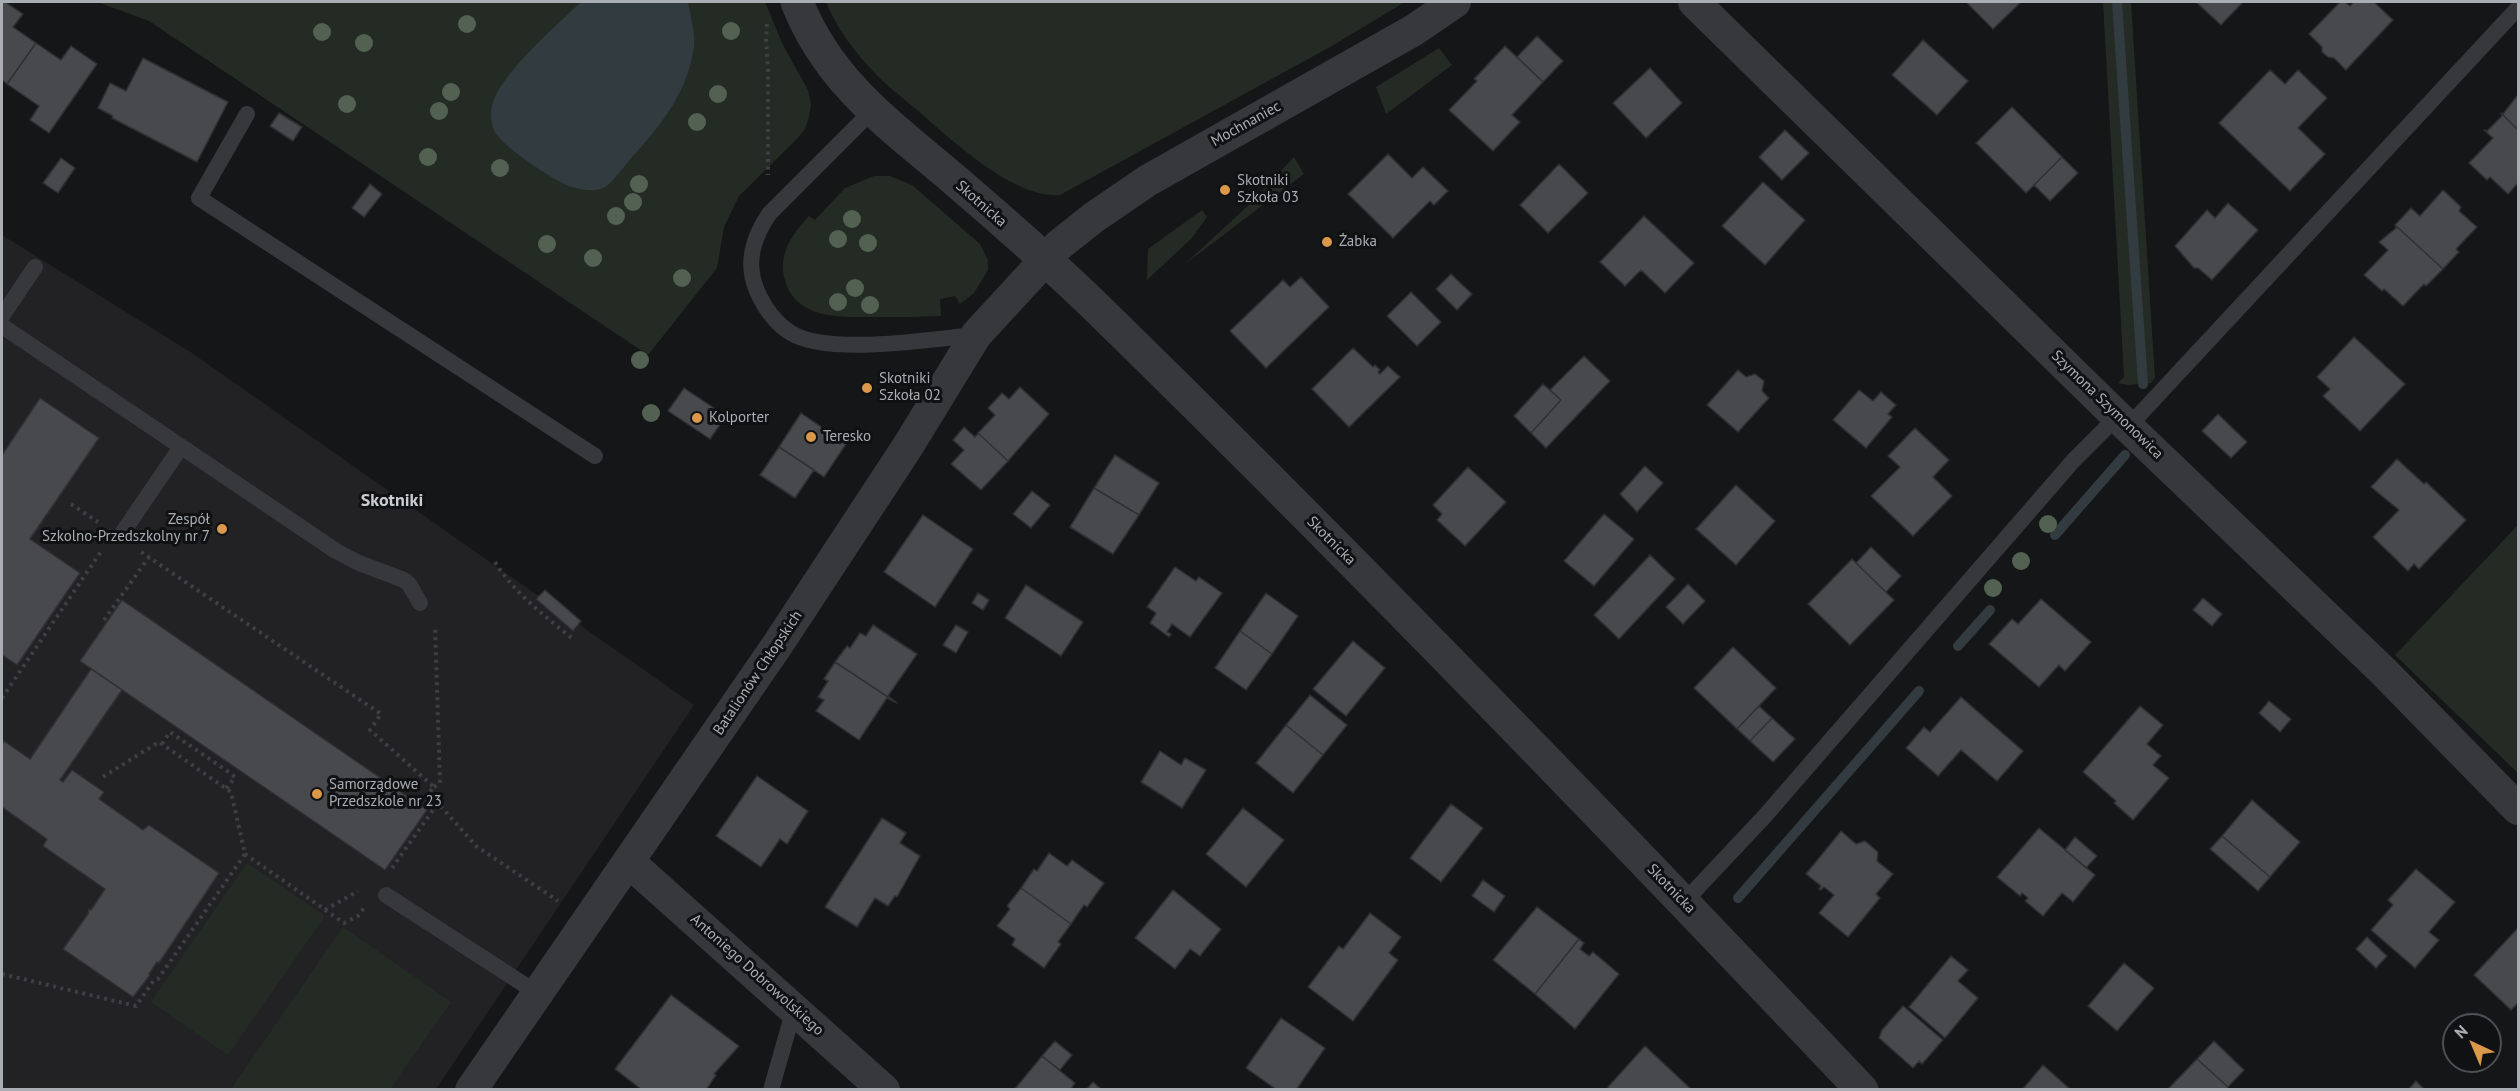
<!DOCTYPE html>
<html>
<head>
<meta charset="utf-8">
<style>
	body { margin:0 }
	#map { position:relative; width:2520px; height:1091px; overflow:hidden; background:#151617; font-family:"PT Sans",sans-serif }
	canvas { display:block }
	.frame { position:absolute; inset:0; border:3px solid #a9aeb5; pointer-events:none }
	.north { position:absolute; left:2442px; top:1013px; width:60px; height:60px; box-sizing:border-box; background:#101112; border:2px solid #4d5053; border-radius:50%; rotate:316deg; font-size:16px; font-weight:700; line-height:24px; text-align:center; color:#a9aeb5 }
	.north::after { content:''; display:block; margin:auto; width:21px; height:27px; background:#da984a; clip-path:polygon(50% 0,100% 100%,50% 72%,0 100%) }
</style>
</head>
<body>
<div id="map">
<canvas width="2520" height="1091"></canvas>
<div class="frame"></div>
<div class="north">N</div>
</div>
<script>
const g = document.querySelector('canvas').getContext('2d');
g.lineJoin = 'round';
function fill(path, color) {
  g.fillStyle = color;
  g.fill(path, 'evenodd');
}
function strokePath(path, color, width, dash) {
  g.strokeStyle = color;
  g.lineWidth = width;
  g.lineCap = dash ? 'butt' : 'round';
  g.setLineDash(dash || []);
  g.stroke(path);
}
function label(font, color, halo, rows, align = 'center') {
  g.font = font + ' "PT Sans",sans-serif';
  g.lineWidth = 6;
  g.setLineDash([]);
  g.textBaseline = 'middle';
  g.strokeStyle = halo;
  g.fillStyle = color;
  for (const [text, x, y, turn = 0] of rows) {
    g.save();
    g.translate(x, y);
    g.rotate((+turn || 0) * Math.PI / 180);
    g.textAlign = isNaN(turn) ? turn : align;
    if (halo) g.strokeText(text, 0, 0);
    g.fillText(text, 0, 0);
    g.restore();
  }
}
fill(new Path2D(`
	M2 235 192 353 694 705 436 1089 2 1090Z`), '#222224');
fill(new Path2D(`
	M97 2H765L783 45 808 90 811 104 809 117 805 129 796 140 739 196 724 227 717 268 648 355 149 21Z
	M826 2H1405L1330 47 1060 195C1013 199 951 139 917 110 902 97 885 85 872 70 853 50 836 27 826 2Z
	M2103 2H2131L2155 378 2151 383 2128 385 2118 383 2124 377Z
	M1439 48 1452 65 1386 114 1376 87Z
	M1294 157 1304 174 1185 264 1252 202Z
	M874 176H890L912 185 980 244 988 260V270L974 293 960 304 955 296 940 299 941 316C920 317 898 317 876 317 842 317 794 321 784 277 779 251 793 234 809 216L815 220 845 188Z
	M1202 210 1207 217 1191 239 1147 280 1148 249Z
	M2518 525V773L2395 655Z
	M247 863 325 916 228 1055 151 1002Z
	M343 927 451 1002 390 1089H231Z`), '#242b24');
fill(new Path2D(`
	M581 2H688C690 16 696 34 694 47 688 91 661 126 632 157 626 164 612 183 605 187 595 193 578 189 569 186 553 180 502 146 495 132 491 125 490 114 492 105 501 73 556 26 581 2Z`), '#323b40');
strokePath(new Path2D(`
	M2117 2 2143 384
	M2055 535 2125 455
	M1958 646 1990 610
	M1738 898 1919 691`), '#323b40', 10);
const building = new Path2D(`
	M2 2H5L23 14 13 27 36 43 7 84 2 80Z
	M1966 2H2021L1993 29Z
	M2196 2H2243L2221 25Z
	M2340 2H2345L2350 6 2354 2H2374L2393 20 2346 70 2334 58 2328 57 2322 52V47L2309 34Z
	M1537 36 1563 61 1543 82 1517 57Z
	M1923 40 1968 81 1937 115 1892 75Z
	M36 43 61 60 71 46 97 64 49 133 30 120 39 106 7 84Z
	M1505 46 1543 82 1512 115 1520 122 1493 151 1449 110 1477 81 1474 79Z
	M143 58 228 102 197 162 112 118 113 116 98 108 110 83 126 91Z
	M1650 68 1682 103 1646 138 1613 103Z
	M2270 70 2285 84 2298 70 2327 98 2298 128 2325 154 2290 191 2219 123Z
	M2517 96 2518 98V130L2501 113 2503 114Z
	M2012 107 2062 157 2026 193 1976 143Z
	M279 113 302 127 293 141 270 126Z
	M2501 113 2518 130V183L2508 194 2490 177 2487 180 2469 163 2493 138 2484 130 2487 131 2502 116Z
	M1785 130 1809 153 1782 180 1759 157Z
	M1388 154 1412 178 1423 167 1448 191 1434 205 1430 201 1393 238 1348 194Z
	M2062 157 2078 173 2050 201 2034 185Z
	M61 158 75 168 58 193 43 183Z
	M1559 164 1588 193 1548 233 1520 205Z
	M1763 182 1805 220 1765 265 1722 226Z
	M370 184 382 194 364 217 352 208Z
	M2443 190 2461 207 2459 211 2477 227 2456 249 2459 252 2443 269 2395 225 2411 208 2420 216Z
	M2228 203 2258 230 2212 280 2198 268H2194L2175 246 2207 210 2215 218Z
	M1644 216 1694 263 1665 293 1641 270 1625 286 1600 262Z
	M2395 225 2443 269 2426 286 2424 284 2403 306 2384 289 2382 291 2364 275 2388 250 2379 242 2396 228Z
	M1451 274 1472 294 1457 310 1436 289Z
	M1301 277 1329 307 1266 368 1230 331 1283 280 1290 287Z
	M1411 292 1441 322 1417 346 1387 316Z
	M2354 337 2405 384 2360 431 2323 396 2330 389 2317 377Z
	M1353 348 1373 367 1375 365 1380 370 1378 372 1380 374 1388 366 1400 377 1349 427 1312 389Z
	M1584 356 1610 381 1546 448 1531 433 1561 400 1550 390Z
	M1738 370 1746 377 1755 374 1764 381 1762 391 1769 398 1738 432 1707 405Z
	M1543 384 1561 400 1531 433 1514 416Z
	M1020 387 1049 414 1008 461 978 433 995 415 988 408 1002 393 1009 399Z
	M684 388 726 416 710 439 668 411Z
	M1859 390 1873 401 1881 392 1896 405 1888 414 1892 417 1866 448 1833 420Z
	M40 398 99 438 30 539 80 573 17 665 2 655V455Z
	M801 413 846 444 824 477 779 447Z
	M2218 414 2247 442 2231 458 2202 431Z
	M964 427 975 437 978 433 1008 461 981 490 951 464 964 450 953 440Z
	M1915 428 1949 460 1933 477 1952 496 1913 536 1871 496 1900 467 1888 456Z
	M779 447 814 470 795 498 760 475Z
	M1115 455 1159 483 1139 515 1094 488Z
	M2397 459 2424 484 2426 482 2466 520 2419 569 2414 564 2408 571 2373 537 2399 510 2371 487Z
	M1645 466 1663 483 1637 512 1620 494Z
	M1468 467 1506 502 1465 546 1437 520 1442 514 1433 505Z
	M1736 485 1775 521 1736 565 1696 529Z
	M1094 488 1139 515 1113 554 1070 527Z
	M1032 491 1050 505 1031 528 1013 514Z
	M1604 514 1634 539 1594 586 1564 561Z
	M923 515 973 549 935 607 884 572Z
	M1871 547 1901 576 1886 592 1856 563Z
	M1650 555 1675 579 1619 639 1594 615Z
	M1852 559 1894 600 1850 645 1808 604Z
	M1175 567 1196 581 1199 577 1222 593 1190 637 1172 624 1167 632 1171 634 1169 637 1150 623 1156 613 1147 607Z
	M1688 584 1705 601 1683 624 1666 607Z
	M1026 585 1083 622 1061 656 1005 618Z
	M545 590 581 621 573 631 536 599Z
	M978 593 989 600 983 610 972 603Z
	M1266 593 1298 616 1272 654 1240 631Z
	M2203 598 2222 614 2212 626 2193 610Z
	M2041 599 2091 642 2065 671 2059 665 2039 687 1989 644 2012 619 2018 624Z
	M122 600 427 810 385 870 80 661Z
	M873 625 917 654 888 696 897 703 835 662 847 646 850 648 860 633 866 636Z
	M956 625 968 632 956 653 943 645Z
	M1240 631 1272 654 1246 690 1215 668Z
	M1353 641 1385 668 1346 716 1313 689Z
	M1733 647 1776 688 1737 729 1694 688Z
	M835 662 897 703 887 698 859 740 816 711 824 700 818 697 828 681 824 679Z
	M91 669 122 690 60 780 63 782 72 770 104 792 99 799 143 830 149 825 219 873 159 963 157 962 149 974 150 975 133 997 63 949 88 914 89 909 91 910 105 889 43 846 47 839 2 807V744L4 741 30 759Z
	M1310 695 1347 725 1323 755 1286 725Z
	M1961 697 2023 751 1997 781 1961 750 1938 776 1906 748 1924 727 1930 732Z
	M2269 701 2291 719 2280 732 2259 713Z
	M1759 706 1772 718 1750 741 1737 729Z
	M2140 706 2163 725 2147 744 2161 756 2153 765 2169 778 2133 820 2114 803 2116 801 2083 772Z
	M1772 718 1795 739 1773 762 1750 741Z
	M1286 725 1323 755 1293 793 1256 763Z
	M1160 751 1181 765 1185 758 1206 770 1182 808 1141 782Z
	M757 776 808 811 787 844 780 839 761 867 716 836Z
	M2252 800 2300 842 2270 877 2222 836Z
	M1451 804 1483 828 1441 882 1410 858Z
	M1243 808 1284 840 1246 887 1206 854Z
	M882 818 906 833 900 843 920 856 897 897 895 896 888 906 875 898 857 927 825 907Z
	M2039 828 2095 875 2073 902 2062 893 2043 916 2025 901 2028 898 2022 893 2020 896 1997 877Z
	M1841 831 1856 844 1865 841 1878 852 1877 861 1893 874 1876 894 1880 898 1848 937 1819 913 1834 895 1824 887 1821 890 1819 889 1821 886 1806 874Z
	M2222 836 2270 877 2258 891 2210 849Z
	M2075 837 2097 856 2086 868 2065 850Z
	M1049 853 1067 866 1072 860 1104 883 1087 907 1084 905 1071 924 1021 888 1034 869 1037 871Z
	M2416 869 2455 902 2429 932 2439 940 2415 968 2371 930 2393 905 2388 900Z
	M1483 880 1505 896 1494 912 1472 896Z
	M1021 888 1071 924 1058 942 1061 944 1044 968 1012 945 1015 939 997 926 1010 909 1007 906Z
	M1173 890 1221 929 1200 956 1190 949 1175 969 1135 938Z
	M1537 907 1579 939 1535 994 1493 960Z
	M1370 913 1401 937 1389 953 1398 960 1353 1021 1308 987 1339 946 1343 949Z
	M2518 928V1003L2511 1010 2474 975Z
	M2367 937 2387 956 2376 968 2356 949Z
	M1579 939 1584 943 1580 949 1589 956 1593 952 1619 974 1575 1029 1535 994Z
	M1951 956 1968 970 1958 981 1978 998 1945 1038 1909 1007Z
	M2124 963 2154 988 2117 1031 2088 1006Z
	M671 995 739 1046 714 1074 716 1075 706 1090H642L615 1069Z
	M1903 1006 1943 1040 1922 1064 1919 1061 1913 1068 1879 1038 1882 1030Z
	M1281 1018 1325 1048 1296 1090H1277L1246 1068Z
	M1055 1041 1072 1055 1060 1070 1042 1056Z
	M2214 1041 2244 1070 2228 1087 2197 1059Z
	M1645 1046 1692 1090H1610L1608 1087Z
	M1042 1056 1075 1083 1070 1090H1014Z
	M2197 1059 2228 1087 2226 1090H2167Z
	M2043 1065 2071 1090H2022Z
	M2416 1081 2425 1090H2408Z
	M1093 1082 1102 1090H1086Z`);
fill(building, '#48494c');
strokePath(building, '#303033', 1.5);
strokePath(new Path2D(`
	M767 24 766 39 768 70V175
	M71 504 98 522
	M141 552 381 714 370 730 434 787 429 793 476 846 558 901
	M495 562C515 594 545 616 574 640
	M104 620 149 557
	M2 698 102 550
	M162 744 170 732 230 773 235 777 226 789
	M434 787 440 783 435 626
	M245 854 344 923 358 916 364 908
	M392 868 438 803
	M325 910 358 891
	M2 974 136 1006 154 980 158 979 245 854 231 792 159 742 101 778`), '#3d3f42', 4, [3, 4.5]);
strokePath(new Path2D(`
	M873 110 769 214C753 238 745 263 757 291 764 307 775 323 791 333 829 356 931 339 976 335
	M247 114 199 198 595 456
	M2 316 35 267
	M2 326 336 551 359 563 404 580 409 584 420 603
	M2128 427 2518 8
	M123 532 181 447
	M386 895 537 993
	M1684 902 1764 817 2073 461 2118 416
	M771 1090 794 1009`), '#37383b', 16);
strokePath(new Path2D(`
	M1694 2 2128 427 2383 671 2518 809
	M629 862 884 1090
	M471 1090 778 644 908 446 976 335 1059 245 1093 218 1147 181 1414 30 1455 2`), '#37383b', 32);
strokePath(new Path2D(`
	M797 2C829 84 893 127 957 182 1006 224 1054 266 1100 311 1360 565 1612 826 1862 1090`), '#37383b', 33);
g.fillStyle = '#526152';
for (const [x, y] of [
	[467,24],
	[731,31],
	[322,32],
	[364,43],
	[451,92],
	[718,94],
	[347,104],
	[439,111],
	[697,122],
	[428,157],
	[500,168],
	[639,184],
	[633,202],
	[616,216],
	[852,219],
	[838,239],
	[868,243],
	[547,244],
	[593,258],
	[682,278],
	[855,288],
	[838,302],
	[870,305],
	[640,360],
	[651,413],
	[2048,524],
	[2021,561],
	[1993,588]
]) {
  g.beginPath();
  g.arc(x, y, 9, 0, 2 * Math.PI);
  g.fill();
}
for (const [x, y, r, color] of [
	[1225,190,6,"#da984a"],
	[1327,242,6,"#da984a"],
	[867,388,6,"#da984a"],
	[697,418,6,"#da984a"],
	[811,437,6,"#da984a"],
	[222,529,6,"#da984a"],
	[317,794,6,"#da984a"]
]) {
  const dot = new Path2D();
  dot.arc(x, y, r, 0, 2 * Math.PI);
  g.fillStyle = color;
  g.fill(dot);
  strokePath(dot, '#101112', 2);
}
label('15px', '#a9aeb5', '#101112', [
	["Mochnaniec",1246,124,-29],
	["Skotnicka",981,204,41],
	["Szymona Szymonowica",2107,405,44],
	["Skotnicka",1331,541,45],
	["Batalionów Chłopskich",758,673,-56],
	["Skotnicka",1671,889,46],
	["Antoniego Dobrowolskiego",757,975,42]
]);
label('15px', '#a9aeb5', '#101112', [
	["Skotniki",1237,181],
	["Szkoła 03",1237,198],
	["Żabka",1339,242],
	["Skotniki",879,379],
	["Szkoła 02",879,396],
	["Kolporter",709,418],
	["Teresko",823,437],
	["Zespół",210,520,"right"],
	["Szkolno-Przedszkolny nr 7",210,537,"right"],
	["Samorządowe",329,785],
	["Przedszkole nr 23",329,802]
], 'left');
label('bold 18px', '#c9cdd2', '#101112', [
	["Skotniki",392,501]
]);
</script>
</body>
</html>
